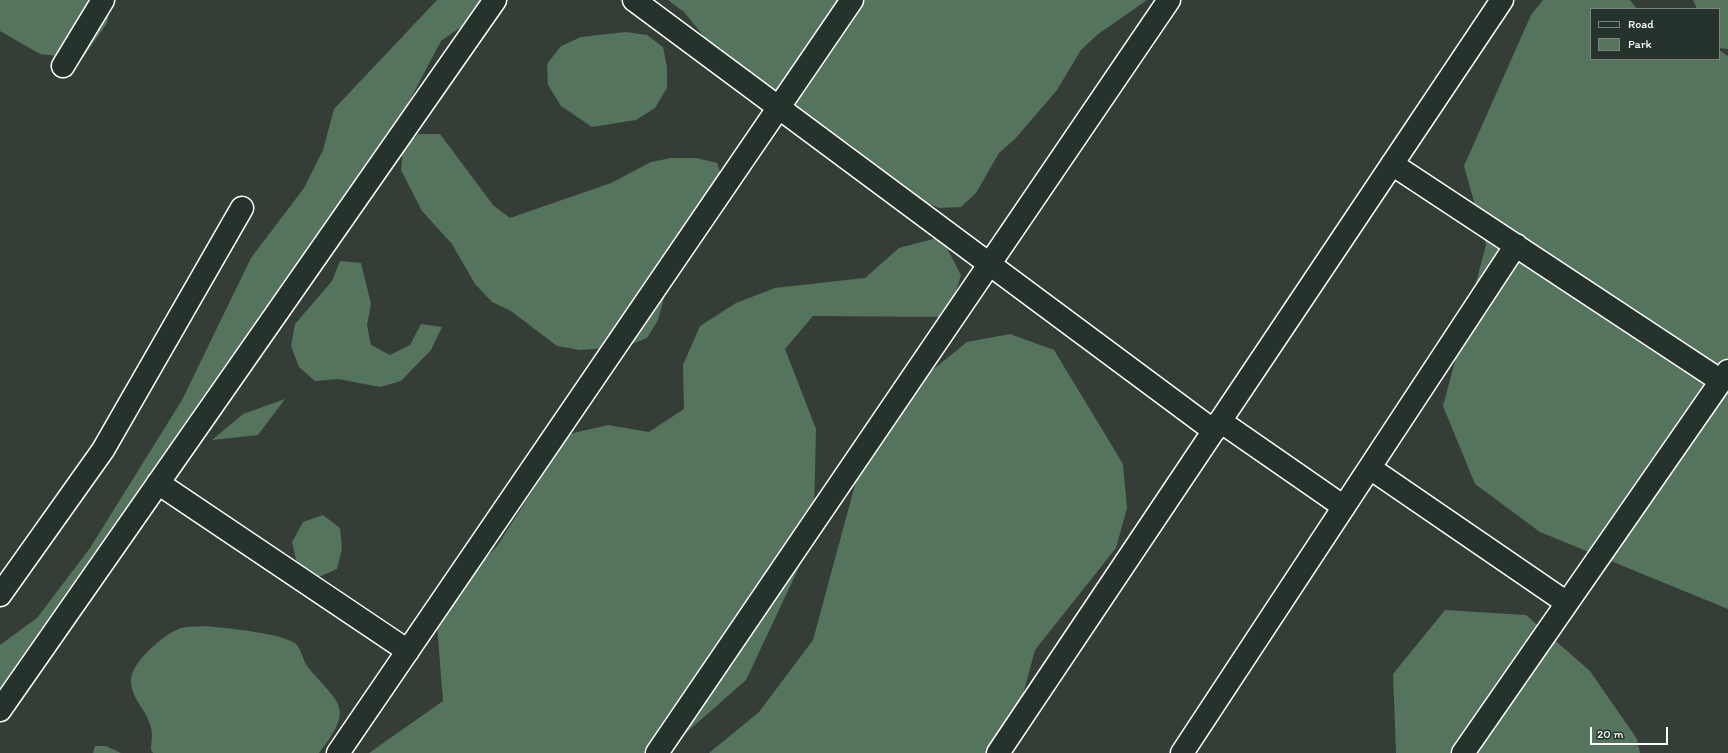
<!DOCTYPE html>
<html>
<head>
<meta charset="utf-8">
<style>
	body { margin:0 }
	#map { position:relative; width:1728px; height:753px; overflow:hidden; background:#353e36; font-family:Itim,sans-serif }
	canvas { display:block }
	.legend { position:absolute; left:1590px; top:8px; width:130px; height:52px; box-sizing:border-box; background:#26332d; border:1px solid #7d8581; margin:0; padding:5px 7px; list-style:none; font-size:12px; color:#fff }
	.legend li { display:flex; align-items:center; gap:8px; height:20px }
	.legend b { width:20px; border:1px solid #7d8581 }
	.scale { position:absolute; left:1590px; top:727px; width:78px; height:18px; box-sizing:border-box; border:2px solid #fff; border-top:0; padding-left:5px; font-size:12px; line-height:14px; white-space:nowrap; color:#fff; -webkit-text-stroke:3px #26332d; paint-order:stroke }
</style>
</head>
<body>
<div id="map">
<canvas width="1728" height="753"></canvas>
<ul class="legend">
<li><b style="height:5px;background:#26332d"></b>Road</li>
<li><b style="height:11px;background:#54745e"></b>Park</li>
</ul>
<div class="scale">20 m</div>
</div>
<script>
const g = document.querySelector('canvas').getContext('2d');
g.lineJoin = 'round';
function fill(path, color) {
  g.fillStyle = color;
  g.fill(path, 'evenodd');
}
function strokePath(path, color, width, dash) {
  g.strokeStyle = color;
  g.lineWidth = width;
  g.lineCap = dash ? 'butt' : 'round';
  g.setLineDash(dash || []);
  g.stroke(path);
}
fill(new Path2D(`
	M0 0H112L107 23 82 59 40 54 0 31Z
	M437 0H499L441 41 340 232 0 705V645L37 618 90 548 182 400 251 258 304 188 323 150 334 109Z
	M668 0H1147L1097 35 1081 50 1057 90 1015 139 999 153 976 193 961 207 939 208 900 192 851 145 740 81 684 12Z
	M1543 0H1630L1637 9H1591V59H1719V50L1728 56V609L1540 532 1475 484 1443 406 1486 245 1464 166 1531 15Z
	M1693 0H1728V49L1719 48V9H1697Z
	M626 32 647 35 663 47 667 67V88L655 108 636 120 592 127 561 106 548 85 547 64 561 46 581 37Z
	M418 134H440L493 205 510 218 611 183 651 162 671 158H696L717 163 724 183 710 228 697 248 681 262 669 280 658 320 647 338 624 347 580 350 557 346 511 311 492 302 475 284 452 244 422 211 401 170 403 149Z
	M941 237 961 275 948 317 813 316 785 349 816 429 814 515 801 563 746 680 680 738 650 753H369L443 701 436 612 497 546 569 434 608 425 649 432 684 409 683 365 700 326 736 303 775 288 865 278 899 248Z
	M340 261 361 263 371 304 367 325 371 345 390 355 410 345 421 324 442 327 431 350 401 381 380 387 338 379 315 381 299 367 291 346 295 324 332 281Z
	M1010 334 1054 350 1123 464 1127 508 1116 548 1035 650 1013 732 1001 753H709L759 712 813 640 859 470 897 399 967 342Z
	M285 399 258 435 212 440 243 414Z
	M323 515 340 528 342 549 337 569 316 578 297 564 292 542 303 522Z
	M1445 610 1526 615 1590 671 1637 739 1640 753H1396L1393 674Z
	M206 626C224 628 283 633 296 644 301 649 303 660 307 666 339 705 356 706 319 753H153L151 750C151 743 153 735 151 728 148 712 133 701 131 683 129 663 164 634 181 628 188 626 198 627 206 626Z
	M95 746H106L121 753H93Z`), '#54745e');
const minor = new Path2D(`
	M634 0 1214 431
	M63 66 103 0
	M1392 164 1721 381
	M1220 421 1344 507
	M1370 468 1567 603
	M158 483 408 651
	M0 595 103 450 242 208
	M0 710 495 0
	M338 753 852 0
	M657 753 1169 0
	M998 753 1502 0
	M1182 753 1516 245
	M1463 753 1728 371`);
strokePath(minor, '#fff', 25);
strokePath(minor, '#26332d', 22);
</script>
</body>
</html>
